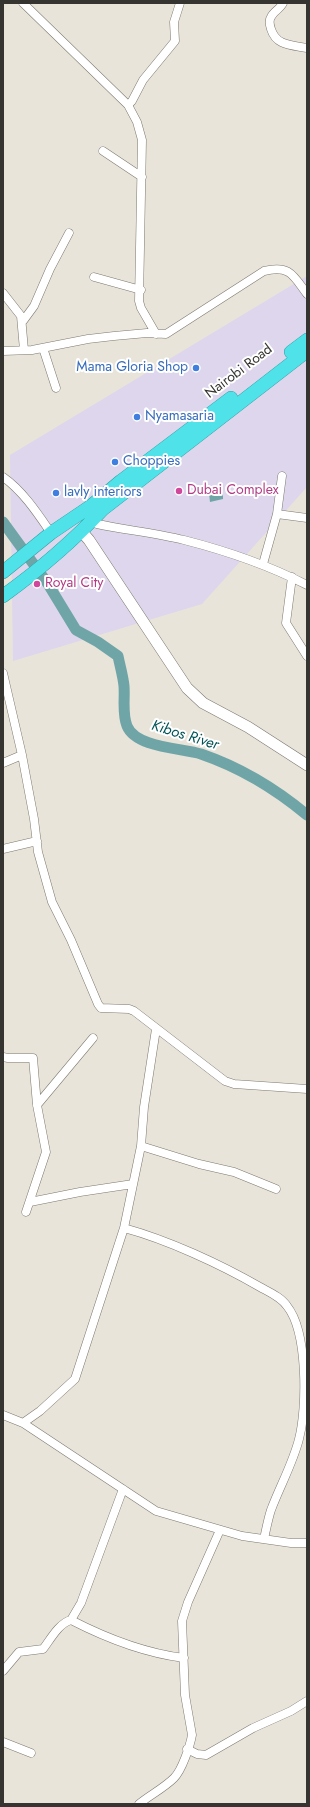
<!DOCTYPE html>
<html>
<head>
<meta charset="utf-8">
<style>
	body { margin:0 }
	#map { position:relative; width:310px; height:1807px; overflow:hidden; background:#e9e4da; font-family:Jost,sans-serif }
	canvas { display:block }
	.frame { position:absolute; inset:0; border:4px solid #363430; pointer-events:none }
</style>
</head>
<body>
<div id="map">
<canvas width="310" height="1807"></canvas>
<div class="frame"></div>
</div>
<script>
const g = document.querySelector('canvas').getContext('2d');
g.lineJoin = 'round';
function fill(path, color) {
  g.fillStyle = color;
  g.fill(path, 'evenodd');
}
function strokePath(path, color, width, dash) {
  g.strokeStyle = color;
  g.lineWidth = width;
  g.lineCap = dash ? 'butt' : 'round';
  g.setLineDash(dash || []);
  g.stroke(path);
}
function label(font, color, halo, rows, align = 'center') {
  g.font = font + ' Jost,sans-serif';
  g.lineWidth = 4;
  g.setLineDash([]);
  g.textBaseline = 'middle';
  g.strokeStyle = halo;
  g.fillStyle = color;
  for (const [text, x, y, turn = 0] of rows) {
    g.save();
    g.translate(x, y);
    g.rotate((+turn || 0) * Math.PI / 180);
    g.textAlign = isNaN(turn) ? turn : align;
    if (halo) g.strokeText(text, 0, 0);
    g.fillText(text, 0, 0);
    g.restore();
  }
}
fill(new Path2D(`
	M307 276V487L202 604 13 661 10 455Z`), '#ddd6ec');
fill(new Path2D(`
	M223 492V499L210 502 209 493Z`), '#70a5a8');
strokePath(new Path2D(`
	M3 522 48 584 76 630 98 642 118 656C120 666 123 676 124 686 125 699 122 714 127 726 136 748 182 748 201 754 239 767 277 790 307 815`), '#70a5a8', 11);
const minor = new Path2D(`
	M23 3 128 105 137 122 142 140 139 301 141 308 156 334
	M283 3C280 9 273 12 271 17 269 20 270 26 271 29 276 46 292 45 307 48
	M128 105 132 101 143 80 175 41 174 22 180 3
	M103 151 142 177
	M94 277 141 290
	M3 293 21 316 24 350
	M23 321 34 306 50 269 69 233
	M43 348 56 388
	M3 351 32 350 88 339 114 336 147 333 166 334 264 271C290 265 293 275 307 294
	M3 477C23 491 38 514 51 533
	M277 514 307 518
	M97 524C126 530 155 533 184 540 227 551 268 565 307 585
	M263 564 277 514 282 476
	M292 577 286 623 307 656
	M3 673 22 755 34 819 38 852 52 902 71 940 98 1004 101 1008 129 1009 134 1011 225 1081 234 1084 307 1089
	M3 763 22 755
	M3 849 37 841
	M156 1029 144 1107 141 1146 124 1228C168 1240 220 1264 260 1287 269 1292 281 1297 287 1306 308 1332 307 1408 299 1439 293 1463 280 1486 271 1510 268 1519 266 1530 264 1539
	M3 1057 8 1058H33L37 1105 46 1152 26 1212
	M37 1105 93 1038
	M141 1146 199 1164 234 1172 276 1189
	M30 1202 80 1192 133 1184
	M3 1415 23 1423 156 1511 242 1536 291 1543H307
	M23 1423 40 1411 75 1379 124 1228
	M71 1620 81 1603 123 1489
	M3 1671 19 1652 43 1649C50 1640 59 1623 71 1620 106 1638 144 1653 184 1658
	M3 1742 31 1753
	M187 1749 197 1754 206 1755 253 1728 291 1711 307 1701
	M139 1804C150 1795 164 1788 174 1778 182 1770 190 1746 192 1735L185 1695 182 1621 188 1602 220 1530`);
const secondary = new Path2D(`
	M82 532 89 540 187 688 203 703 248 727 307 765`);
const trunk = new Path2D(`
	M291 352 307 340
	M3 572 51 533 91 506 121 481 231 398
	M3 596C39 570 73 541 103 509L307 351`);
strokePath(minor, '#7d786f', 9);
strokePath(secondary, '#7d786f', 12);
strokePath(trunk, '#2aa0a4', 14);
strokePath(minor, '#fff', 8);
strokePath(secondary, '#fff', 11);
strokePath(trunk, '#4fe2e8', 13);
for (const [x, y, r, color] of [
	[196,368,4,"#3f7fe0"],
	[137,417,4,"#3f7fe0"],
	[115,462,4,"#3f7fe0"],
	[179,491,4,"#d1479c"],
	[56,493,4,"#3f7fe0"],
	[37,584,4,"#d1479c"]
]) {
  const dot = new Path2D();
  dot.arc(x, y, r, 0, 2 * Math.PI);
  g.fillStyle = color;
  g.fill(dot);
  strokePath(dot, '#fff', 1.5);
}
label('14px', '#366cbe', '#fff', [
	["Mama Gloria Shop",188,368,"right"],
	["Nyamasaria",145,417],
	["Choppies",123,462],
	["lavly interiors",64,493]
], 'left');
label('14px', '#363430', '#fff', [
	["Nairobi Road",239,372,-37]
]);
label('14px', '#b23c85', '#fff', [
	["Dubai Complex",187,491],
	["Royal City",45,584]
], 'left');
label('italic 15px', '#005356', '#fff', [
	["Kibos River",185,736,17]
]);
</script>
</body>
</html>
